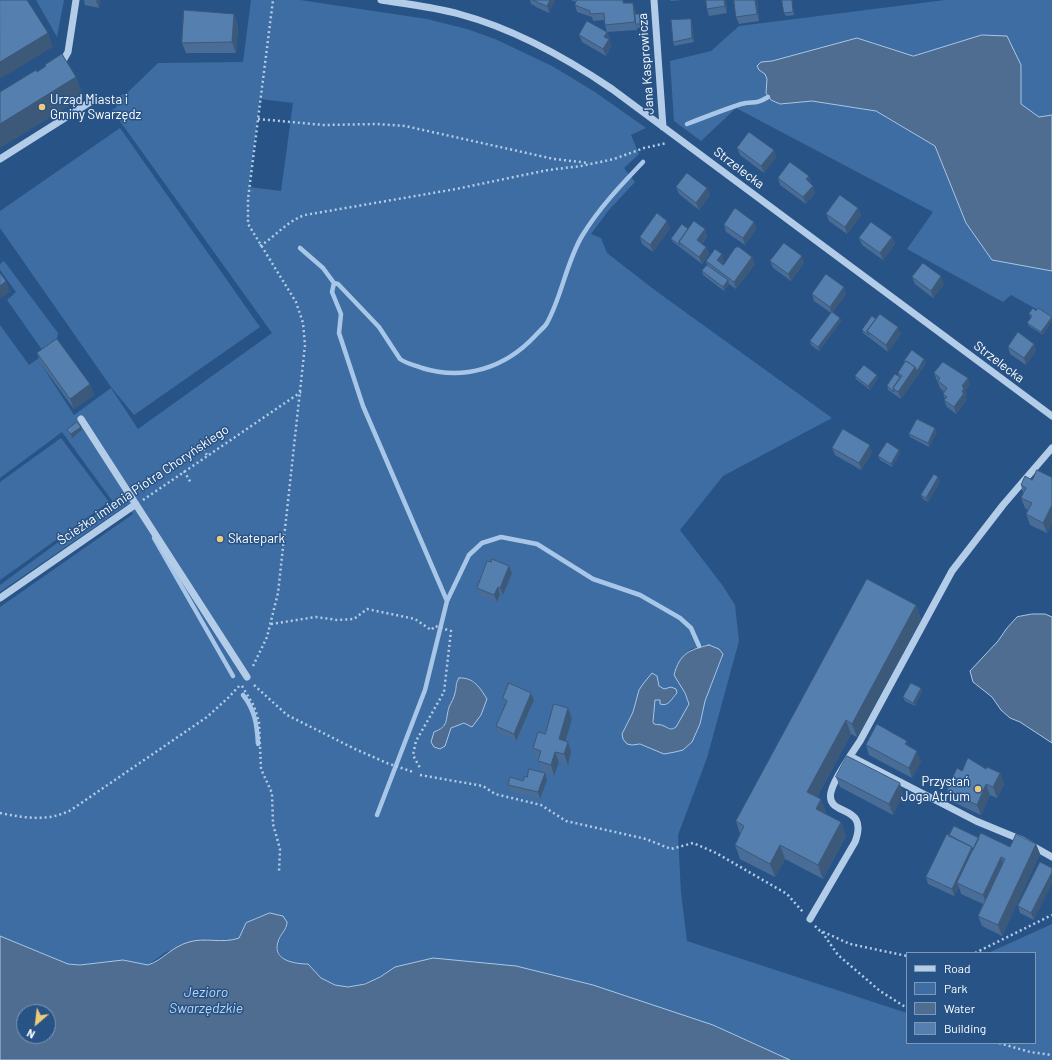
<!DOCTYPE html>
<html>
<head>
<meta charset="utf-8">
<style>
	body { margin:0 }
	#map { position:relative; width:1052px; height:1060px; overflow:hidden; background:#285386; font-family:Barlow,sans-serif }
	canvas { display:block }
	.legend { position:absolute; left:906px; top:952px; width:130px; height:92px; box-sizing:border-box; background:#285386; border:1px solid #7e98b6; margin:0; padding:5px 7px; list-style:none; font-size:12px; color:#fff }
	.legend li { display:flex; align-items:center; gap:8px; height:20px }
	.legend b { width:20px; border:1px solid #7e98b6 }
	.north { position:absolute; left:16px; top:1004px; width:40px; height:40px; box-sizing:border-box; background:#285386; border:1px solid #7e98b6; border-radius:50%; rotate:208deg; font-size:11px; font-weight:700; line-height:16px; text-align:center; color:#fff }
	.north::after { content:''; display:block; margin:auto; width:14px; height:18px; background:#efca7a; clip-path:polygon(50% 0,100% 100%,50% 72%,0 100%) }
</style>
</head>
<body>
<div id="map">
<canvas width="1052" height="1060"></canvas>
<ul class="legend">
<li><b style="height:5px;background:#b3cce8"></b>Road</li>
<li><b style="height:11px;background:#3d6da2"></b>Park</li>
<li><b style="height:11px;background:#4f6d90"></b>Water</li>
<li><b style="height:11px;background:#557faf"></b>Building</li>
</ul>
<div class="north">N</div>
</div>
<script>
const g = document.querySelector('canvas').getContext('2d');
g.lineJoin = 'round';
function fill(path, color) {
  g.fillStyle = color;
  g.fill(path, 'evenodd');
}
function strokePath(path, color, width, dash) {
  g.strokeStyle = color;
  g.lineWidth = width;
  g.lineCap = dash ? 'butt' : 'round';
  g.setLineDash(dash || []);
  g.stroke(path);
}
function label(font, color, halo, rows, align = 'center') {
  g.font = font + ' Barlow,sans-serif';
  g.lineWidth = 3;
  g.setLineDash([]);
  g.textBaseline = 'middle';
  g.strokeStyle = halo;
  g.fillStyle = color;
  for (const [text, x, y, turn = 0] of rows) {
    g.save();
    g.translate(x, y);
    g.rotate((+turn || 0) * Math.PI / 180);
    g.textAlign = isNaN(turn) ? turn : align;
    if (halo) g.strokeText(text, 0, 0);
    g.fillText(text, 0, 0);
    g.restore();
  }
}
fill(new Path2D(`
	M36 0H64L57 37Z
	M251 0H300L427 19 467 29 495 39 552 66 595 92 646 128 631 135 639 154 624 168 635 182 608 211 591 234 601 238 607 253 656 291 832 418 723 476 680 530 723 586 735 605 739 641 707 758 678 835 681 893 687 941 907 1013V1043H1035V953H988L1052 924V1060H790L713 1025 395 967C376 980 343 998 321 978 316 974 314 968 308 964 281 964 268 952 287 927L263 915 246 923 239 938 231 940H200L166 952 148 965 123 960 80 965 68 964 0 936V607L133 514 127 505 0 592V585L113 502 62 432 0 478V325L29 365 45 354 7 300 16 292 0 270V264L4 261 58 333 55 348 41 364 74 415 111 388 138 429 272 333 112 110 117 107 112 99 127 93 158 63 243 62ZM260 99 293 103 281 191 249 187ZM709 645 722 658 705 701 700 724 675 752C656 755 649 742 632 745L627 723 633 712 639 690 657 679 659 686 664 689 670 687 677 693 674 696 661 701 656 699 653 706 654 724 673 729 676 727 689 704 682 688 684 655 691 649ZM459 678H466L475 682 464 723 451 728 445 746 434 732C449 725 445 721 449 707 451 703 454 698 455 693 457 687 455 684 459 678Z
	M945 0H1052V115L1039 117 1021 104V65L982 35 913 56 857 38 772 61 761 62 759 70 765 74 767 79 766 93 771 100 780 104 812 101 876 111 935 146 966 223 992 260 1052 271V318L1011 295 1003 302 907 249 933 212 736 108 701 141 674 121 670 61 711 51 739 26Z
	M120 128 260 327 134 415 111 387 0 228V211Z
	M61 438 109 502 0 580V482Z`), '#3d6da2');
const water = new Path2D(`
	M982 35 1007 36 1021 65V104L1039 117 1052 115V271L992 260 966 223 935 146 876 111 812 101 780 104 771 100 766 93 767 79 765 74 759 70 757 66 761 62 772 61 857 38 913 56Z
	M1032 614H1045L1052 617V743L1020 722 1010 718 1001 710 992 697 973 682 970 671 998 641 1007 628 1017 617Z
	M709 645 719 649 723 654 705 701 700 724 692 742 683 750 675 752 664 754 640 744 632 745 627 744 623 739 622 734 633 712 639 690 643 684 652 673 657 676 659 686 664 689 671 687 676 689 677 693C671 699 669 707 660 704V700H655L653 722 654 724C657 725 661 724 664 726 669 728 670 731 676 727L689 704 685 693 674 675C680 653 689 650 709 645Z
	M459 678C474 677 480 688 487 699L481 715 472 727 464 723 451 728 445 746 440 749 434 747 431 742 434 732C449 726 445 721 449 707 451 703 454 698 455 693 457 686 455 684 459 678Z
	M270 913 283 916 287 922C287 930 280 934 278 942 272 961 296 964 308 964L321 978 335 985 348 987 365 984 380 977 395 967 433 958 516 966 593 985 713 1025 790 1060H0V936L68 964 80 965 123 960 148 965C163 960 171 947 189 942 205 937 223 944 239 938L246 923ZM24 1012H48V1036H24Z`);
fill(water, '#4f6d90');
strokePath(water, '#a8c7e8', 1);
strokePath(new Path2D(`
	M687 124C705 117 723 110 741 104 754 101 755 105 768 97
	M300 248 323 268 334 283
	M154 538 233 676
	M447 601 469 555 482 543 501 537 537 544 593 579 640 595 680 618 691 628 699 646
	M243 695C255 710 257 725 258 744
	M377 815 425 690 447 601 363 406 339 333 341 314 332 292 334 283 338 284 379 327 400 359C407 364 414 365 422 368 464 381 505 368 535 336 538 332 544 328 547 323 562 296 566 263 582 236 599 208 621 185 643 162`), '#a8c7e8', 4.5);
strokePath(new Path2D(`
	M258 119 324 125 377 124 405 126 554 159 589 163
	M260 246C276 236 287 221 305 215L456 189 548 170 581 166 614 159 644 148 667 143
	M200 445 207 455
	M184 471 191 483
	M143 500 301 392
	M271 624 316 617 337 620 354 619 367 609 415 619 431 630 435 626 451 631 444 692 416 741 413 755 420 768
	M253 666 267 637 278 593 305 345 303 323 296 302 248 224V199L273 0
	M254 685 287 715 355 749 387 763 413 772
	M242 686 254 706 259 722 261 769 272 793 273 824 280 849 279 871
	M420 775 483 786 495 794 541 805 566 821 646 839 671 849 693 843 716 853 787 894 803 912
	M0 813C25 818 48 822 71 810L207 717 229 697 241 684
	M815 926 819 930 850 944 907 956
	M822 932 838 955 880 991 907 1008
	M975 953 1052 915
	M999 1043 1030 1052 1052 1055`), '#b3cce8', 2.5, [2, 3]);
strokePath(new Path2D(`
	M381 0C407 4 434 7 459 14 515 29 565 57 612 89L1052 416
	M654 0 663 127
	M60 66 68 52 76 0
	M0 159 95 99
	M81 419 247 677
	M0 598 136 504
	M850 756 860 741 952 571 1003 505 1052 448
	M810 919 855 842C870 802 825 818 831 792 834 779 844 767 850 756L976 821 1022 840 1052 857`), '#b3cce8', 7);
fill(new Path2D(`
	M84 0H100L99 8 85 5Z
	M530 0H555L549 13 536 7 535 6 531 4Z
	M571 0H623L624 3 636 10V14L643 17 644 27 637 28V30L607 32 610 39 609 40 611 46 606 56 582 42 579 35 607 32 605 25 604 20 593 21 592 17 577 12 575 5 576 2Z
	M670 0H682L671 1Z
	M726 0 727 13 709 16 707 9Z
	M757 0 759 21 739 24 736 17Z
	M782 0H792L794 15 786 16 784 13Z
	M234 14 238 25 236 53H186L182 43Z
	M692 23 694 42 674 46 673 42Z
	M737 148 774 150 776 157 764 173 740 155Z
	M809 176 811 183V184L813 186 815 193 806 204 780 185 778 178Z
	M676 187 707 188 710 195 699 210 679 194Z
	M858 208 861 215 847 234 829 221 826 214Z
	M754 222 756 229 745 245 726 232 724 225Z
	M670 228 653 252 642 244 640 237Z
	M688 229H705L707 236 702 244 706 247 709 254 702 264 673 242 671 239Z
	M892 237 895 244 883 260 862 245 859 238Z
	M752 257 755 264 736 289 729 284 724 291 703 275 702 271 707 265 706 261H724L722 264 723 265Z
	M770 261 804 263 791 281 773 268Z
	M912 277 944 284 933 298 915 284Z
	M812 294H846L833 312 840 318 841 321 819 351 811 345 810 341 831 313 814 301Z
	M1036 311 1043 335 1029 326 1027 323 1031 318 1029 314Z
	M876 319 901 334 888 352 863 333 862 330Z
	M1034 344 1036 351 1026 365 1010 354 1008 347Z
	M37 353 90 384 94 395 74 409 41 364Z
	M924 359 926 363 901 399 888 390 887 386 899 377 898 373 904 363V361Z
	M934 373 970 385 965 391 967 395 965 398 967 400 956 414 947 407 944 400 945 399 943 394 944 392 940 388Z
	M855 376 878 378 870 390 856 379Z
	M81 427 82 430 72 438 68 433 67 430Z
	M937 432 929 447 910 437 909 434Z
	M832 448 872 452 861 470 835 455Z
	M899 450 900 453 892 467 880 460 878 456Z
	M1052 477V523L1047 533 1030 525 1026 514 1028 510 1025 508 1021 498 1023 493 1021 485 1032 480Z
	M940 481 928 502 923 499 921 495Z
	M491 562 509 566 512 573 503 595 500 594 497 602 479 595 477 588Z
	M916 605 921 619 857 737 851 734 817 797 821 799 826 813V814L841 822 846 836 823 879 785 859 775 877 740 859 735 845 740 834 736 821Z
	M921 688 922 691 915 706 905 701 903 697Z
	M503 698 534 700 516 741 499 733 496 726 505 705Z
	M568 708 572 719 565 741 571 752 568 765 559 762 554 776 542 772 538 761 539 760 537 759 533 748 545 734Z
	M866 745 909 746 921 761 912 778 869 755Z
	M986 769 1000 773 1004 784 997 798 990 795 981 815 951 801 947 790 962 771Z
	M527 777 547 780 540 799 511 792 508 785 523 781Z
	M836 777 903 794 893 815 840 787Z
	M949 836 979 838 1010 847 1036 844 1040 854 1002 936 982 926 978 916 983 904 961 894 959 887 954 896 928 884 926 877Z
	M1040 862 1034 920 1020 913 1018 906Z`), '#496d96');
fill(new Path2D(`
	M97 0H100L99 8 96 1Z
	M550 0H555L549 13 547 6Z
	M724 0H726L727 13 725 6Z
	M755 0H757L759 21 757 14Z
	M633 3 636 10 637 24H636L637 30 635 22Z
	M234 14 238 25 236 53 232 42Z
	M642 14 643 17 644 27 643 24Z
	M691 19 692 23 694 42 692 38Z
	M607 32 610 39 609 40 611 46 606 56 603 49 604 37Z
	M48 33 53 47 0 79V62Z
	M76 77 84 97 0 148V124Z
	M774 150 776 157 764 173 761 166Z
	M809 176 811 183 809 186 806 179Z
	M813 186 815 193 806 204 803 197Z
	M707 188 710 195 699 210 696 203Z
	M858 208 861 215 847 234 845 227Z
	M667 221 670 228 653 252 650 245Z
	M754 222 756 229 745 245 743 238Z
	M705 229 707 236 699 247 697 240Z
	M892 237 895 244 883 260 880 253Z
	M706 247 709 254 702 264 699 257Z
	M722 254 724 261 719 267 717 260Z
	M802 256 804 263 791 281 788 274Z
	M752 257 755 264 736 289 734 282Z
	M941 276 944 284 933 298 931 291Z
	M728 280 729 284 724 291 723 287Z
	M6 281 10 292 0 299V286Z
	M844 287 846 294 832 314 830 307Z
	M1052 317V322L1043 335 1041 332Z
	M840 318 841 321 819 351 818 347Z
	M898 327 901 334 888 352 886 345Z
	M1034 344 1036 351 1026 365 1024 358Z
	M924 359 926 363 901 399 898 392 915 367Z
	M877 375 878 378 870 390 868 386Z
	M968 378 970 385 965 391 967 395 965 398 967 400 956 414 954 407 962 392V386Z
	M90 384 94 395 74 409 70 399Z
	M81 427 82 430 72 438 71 434Z
	M935 428 937 432 929 447 928 443Z
	M870 445 872 452 861 470 859 463Z
	M899 450 900 453 892 467 891 464Z
	M938 477 940 481 928 502 926 498Z
	M1052 505V523L1047 533 1043 523Z
	M509 566 512 573 503 595 500 588Z
	M498 587 500 594 497 602 494 595Z
	M916 605 921 619 857 737 852 724Z
	M921 688 922 691 915 706 913 703Z
	M531 693 534 700 516 741 514 734Z
	M568 708 572 719 563 749 559 739Z
	M846 720 851 734 812 806 807 792Z
	M907 741 911 751 905 744Z
	M568 742 571 752 568 765 564 754Z
	M917 751 921 761 912 778 909 768Z
	M555 752 559 762 554 776 551 765Z
	M545 773 547 780 540 799 538 792Z
	M1000 773 1004 784 997 798 993 787Z
	M900 783 903 794 893 815 889 804Z
	M986 784 990 795 981 815 977 805Z
	M821 799 826 813 821 823 816 809Z
	M841 822 846 836 823 879 818 865Z
	M1036 844 1040 854 1002 936 998 925Z
	M780 845 785 859 775 877 770 864Z
	M972 847 974 854 957 883 959 887 954 896 952 889Z
	M1001 857 1005 867 987 906 983 895Z
	M1052 872V884L1034 920 1031 913Z`), '#3c597a');
const building = new Path2D(`
	M0 0H27L48 33 0 62Z
	M533 0H550L547 6Z
	M577 0H623V3H633L635 22 605 25 604 13 590 14V11L575 5Z
	M706 0H724L725 6 707 9Z
	M734 0H755L757 14 736 17Z
	M782 0H792L793 12 784 13Z
	M184 10 234 14 232 42 182 43Z
	M635 14H642L643 24H636Z
	M691 19 692 38 673 42 671 20Z
	M587 21 607 32 604 37 609 39 603 49 579 35Z
	M62 54 76 77 0 124V92L36 70 37 72 46 66 45 65Z
	M749 132 774 150 761 166 737 148Z
	M790 162 809 176 806 179 813 186 803 197 778 178Z
	M687 173 707 188 696 203 676 187Z
	M840 195 858 208 845 227 826 214Z
	M735 208 754 222 743 238 724 225Z
	M657 213 667 221 650 245 640 237Z
	M694 221 705 229 697 240 706 247 699 257 679 242Z
	M871 222 892 237 880 253 859 238Z
	M682 224 688 229 679 242 680 245 671 239Z
	M784 243 802 256 788 274 770 261Z
	M736 247H739L752 257 734 282 706 261 715 249 722 254 717 260 723 265Z
	M923 263 941 276 931 291 912 277Z
	M707 265 728 280 723 287 702 271Z
	M0 273 6 281 0 286Z
	M826 274 844 287 830 307 812 294Z
	M1033 308 1036 311 1038 308 1052 317 1041 332 1027 323 1032 316 1029 314Z
	M832 312 840 318 818 347 810 341Z
	M880 314 898 327 886 345 867 331Z
	M872 316 876 319 867 331 869 335 862 330Z
	M1018 332 1034 344 1024 358 1008 347Z
	M57 339 90 384 70 399 37 353Z
	M912 350 924 359 917 371 915 367 906 361 905 362 904 361Z
	M906 361 915 367 898 392 893 388 902 376 898 373Z
	M943 362 968 378 962 386 964 388 962 392 964 393 954 407 944 400 947 397 943 394 947 388 938 381 940 378 934 373Z
	M864 365 877 375 868 386 855 376Z
	M895 374 900 377 893 388 894 392 887 386Z
	M917 419 935 428 928 443 909 434Z
	M77 422 81 427 71 434 67 430Z
	M843 429 870 445 859 463 832 448Z
	M887 442 899 450 891 464 878 456Z
	M1037 470 1051 477H1052V505L1043 523 1026 514 1032 503 1021 498 1026 488 1021 485 1025 476 1032 480Z
	M934 474 938 477 926 498 921 495Z
	M492 559 509 566 500 588 498 587 494 595 477 588 487 561 491 562Z
	M867 579 916 605 852 724 846 720 807 792 821 799 816 809 841 822 818 865 780 845 770 864 735 845 744 826 736 821Z
	M509 683 531 693 514 734 496 726 507 701 503 698Z
	M911 683 921 688 913 703 903 697Z
	M554 704 568 708 559 739 568 742 564 754 555 752 551 765 538 761 541 751 533 748 538 732 545 734Z
	M877 724 907 741 905 744 917 751 909 768 866 745Z
	M847 756 900 783 889 804 836 777Z
	M968 758 986 769 987 767 1000 773 993 787 986 784 977 805 947 790 957 768 962 771Z
	M529 769 545 773 538 792 508 785 510 777 523 781 525 776 527 777Z
	M954 826 979 838 973 850 972 847 949 836Z
	M981 833 1010 847 1016 834 1036 844 998 925 978 916 1005 859 1001 857 983 895 957 883Z
	M947 834 972 847 952 889 926 877Z
	M1040 862 1052 868V872L1031 913 1018 906Z`);
fill(building, '#557faf');
strokePath(building, '#3c597a', 1);
for (const [x, y, r, color] of [
	[42,107,4,"#efca7a"],
	[220,539,4,"#efca7a"],
	[978,789,4,"#efca7a"]
]) {
  const dot = new Path2D();
  dot.arc(x, y, r, 0, 2 * Math.PI);
  g.fillStyle = color;
  g.fill(dot);
  strokePath(dot, '#285386', 1.5);
}
label('13px', '#fff', '#285386', [
	["Jana Kasprowicza",646,64,-94],
	["Strzelecka",739,168,37],
	["Strzelecka",999,362,37],
	["Ścieżka imienia Piotra Choryńskiego",143,485,-34]
]);
label('13px', '#fff', '#285386', [
	["Urząd Miasta i",50,100],
	["Gminy Swarzędz",50,115],
	["Skatepark",228,539],
	["Przystań",970,782,"right"],
	["Joga Atrium",970,797,"right"]
], 'left');
label('italic 14px', '#bfd6ef', '#285386', [
	["Jezioro",206,992],
	["Swarzędzkie",206,1008]
]);
</script>
</body>
</html>
